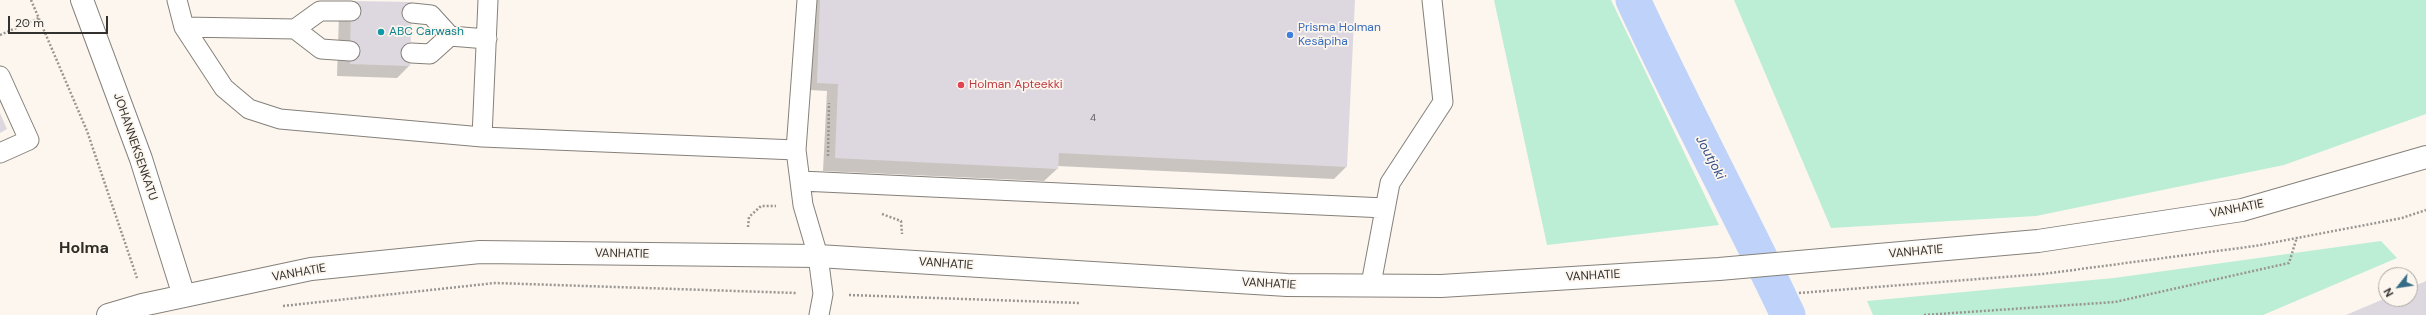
<!DOCTYPE html>
<html>
<head>
<meta charset="utf-8">
<style>
	body { margin:0 }
	#map { position:relative; width:2426px; height:315px; overflow:hidden; background:#fcf6ef; font-family:"DM Sans",sans-serif }
	canvas { display:block }
	.north { position:absolute; left:2378px; top:267px; width:40px; height:40px; box-sizing:border-box; background:#fcf6ef; border:1px solid #aca7a2; border-radius:50%; rotate:240deg; font-size:11px; font-weight:700; line-height:16px; text-align:center; color:#33312e }
	.north::after { content:''; display:block; margin:auto; width:14px; height:18px; background:#356d87; clip-path:polygon(50% 0,100% 100%,50% 72%,0 100%) }
	.scale { position:absolute; left:8px; top:16px; width:100px; height:18px; box-sizing:border-box; border:2px solid #33312e; border-top:0; padding-left:5px; font-size:12px; line-height:14px; white-space:nowrap; color:#33312e; -webkit-text-stroke:3px #fcf6ef; paint-order:stroke }
</style>
</head>
<body>
<div id="map">
<canvas width="2426" height="315"></canvas>
<div class="north">N</div>
<div class="scale">20 m</div>
</div>
<script>
const g = document.querySelector('canvas').getContext('2d');
g.lineJoin = 'round';
function fill(path, color) {
  g.fillStyle = color;
  g.fill(path, 'evenodd');
}
function strokePath(path, color, width, dash) {
  g.strokeStyle = color;
  g.lineWidth = width;
  g.lineCap = dash ? 'butt' : 'round';
  g.setLineDash(dash || []);
  g.stroke(path);
}
function label(font, color, halo, rows, align = 'center') {
  g.font = font + ' "DM Sans",sans-serif';
  g.lineWidth = 3.5;
  g.setLineDash([]);
  g.textBaseline = 'middle';
  g.strokeStyle = halo;
  g.fillStyle = color;
  for (const [text, x, y, turn = 0] of rows) {
    g.save();
    g.translate(x, y);
    g.rotate((+turn || 0) * Math.PI / 180);
    g.textAlign = isNaN(turn) ? turn : align;
    if (halo) g.strokeText(text, 0, 0);
    g.fillText(text, 0, 0);
    g.restore();
  }
}
fill(new Path2D(`
	M1494 0H1611L1719 225 1547 245Z
	M1734 0H2426V114L2284 165 2036 216 1831 228Z
	M2381 241 2397 258 2263 315H1873L1867 301 2114 278Z`), '#bcedd5');
fill(new Path2D(`
	M814 0H1354L1346 167 1334 179 1057 166V169L1044 181 823 171 827 91 810 90Z
	M411 3 409 66 397 78 337 76 339 14Z`), '#0003');
strokePath(new Path2D(`
	M1633 0C1682 106 1738 209 1788 315`), '#bed2fa', 35);
fill(new Path2D(`
	M820 0H1355L1347 167 1059 153 1058 169 835 158 838 84 817 83Z
	M351 1 412 2 410 66 350 64Z
	M0 113 7 129 0 133Z
	M2426 281V315H2346L2386 298 2410 299V288Z`), '#ddd8df');
const service = new Path2D(`
	M177 0 184 27 224 88 249 109 280 119 482 137 796 150
	M807 0 796 150 803 205 818 256 823 294 819 315
	M412 13 431 15 450 36 487 39
	M184 27 295 29 321 49 350 51
	M295 29 320 11H351
	M411 53 430 54 450 36
	M0 76 29 140 0 153
	M482 137 488 0
	M801 181 1385 208
	M1371 284 1390 183 1443 102 1432 0`);
const minor = new Path2D(`
	M82 0 141 159 184 296
	M108 315 142 305 311 269 480 252 818 256 1287 285 1441 286 1719 269 2038 241 2242 210 2426 157`);
strokePath(service, '#85807a', 21);
strokePath(minor, '#85807a', 24);
strokePath(new Path2D(`
	M31 0 87 131 137 278
	M0 35 39 18
	M828 156 829 103
	M882 214 901 221 902 234
	M748 227 749 217 761 206H776
	M1799 293 2043 274 2255 246 2402 218 2426 210
	M849 295 1080 303
	M283 306 495 283 796 293
	M1924 315 2115 302 2289 263 2297 237`), '#999590', 2.5, [2, 2]);
strokePath(service, '#fff', 19);
strokePath(minor, '#fff', 22);
for (const [x, y, r, color] of [
	[381,32,4,"#0f9aa8"],
	[1290,35,4,"#3f7fe0"],
	[961,85,4,"#e0444e"]
]) {
  const dot = new Path2D();
  dot.arc(x, y, r, 0, 2 * Math.PI);
  g.fillStyle = color;
  g.fill(dot);
  strokePath(dot, '#fcf6ef', 1.5);
}
label('10px', '#5e5b5a', null, [
	["4",1093,118]
]);
label('12px', '#366cbe', '#fcf6ef', [
	["Prisma Holman",1298,28],
	["Kesäpiha",1298,42]
], 'left');
label('12px', '#0d838f', '#fcf6ef', [
	["ABC Carwash",389,32]
], 'left');
label('12px', '#be3a42', '#fcf6ef', [
	["Holman Apteekki",969,85]
], 'left');
label('12px', '#33312e', '#fcf6ef', [
	["JOHANNEKSENKATU",135,147,71],
	["VANHATIE",2237,209,-11],
	["VANHATIE",1916,252,-5],
	["VANHATIE",622,254,1],
	["VANHATIE",946,264,4],
	["VANHATIE",299,273,-10],
	["VANHATIE",1593,276,-3],
	["VANHATIE",1269,284,3]
]);
label('italic 13px', '#2f4b87', '#fcf6ef', [
	["Joutjoki",1710,158,62]
]);
label('bold 16px', '#2f2b25', '#fcf6ef', [
	["Holma",84,249]
]);
</script>
</body>
</html>
